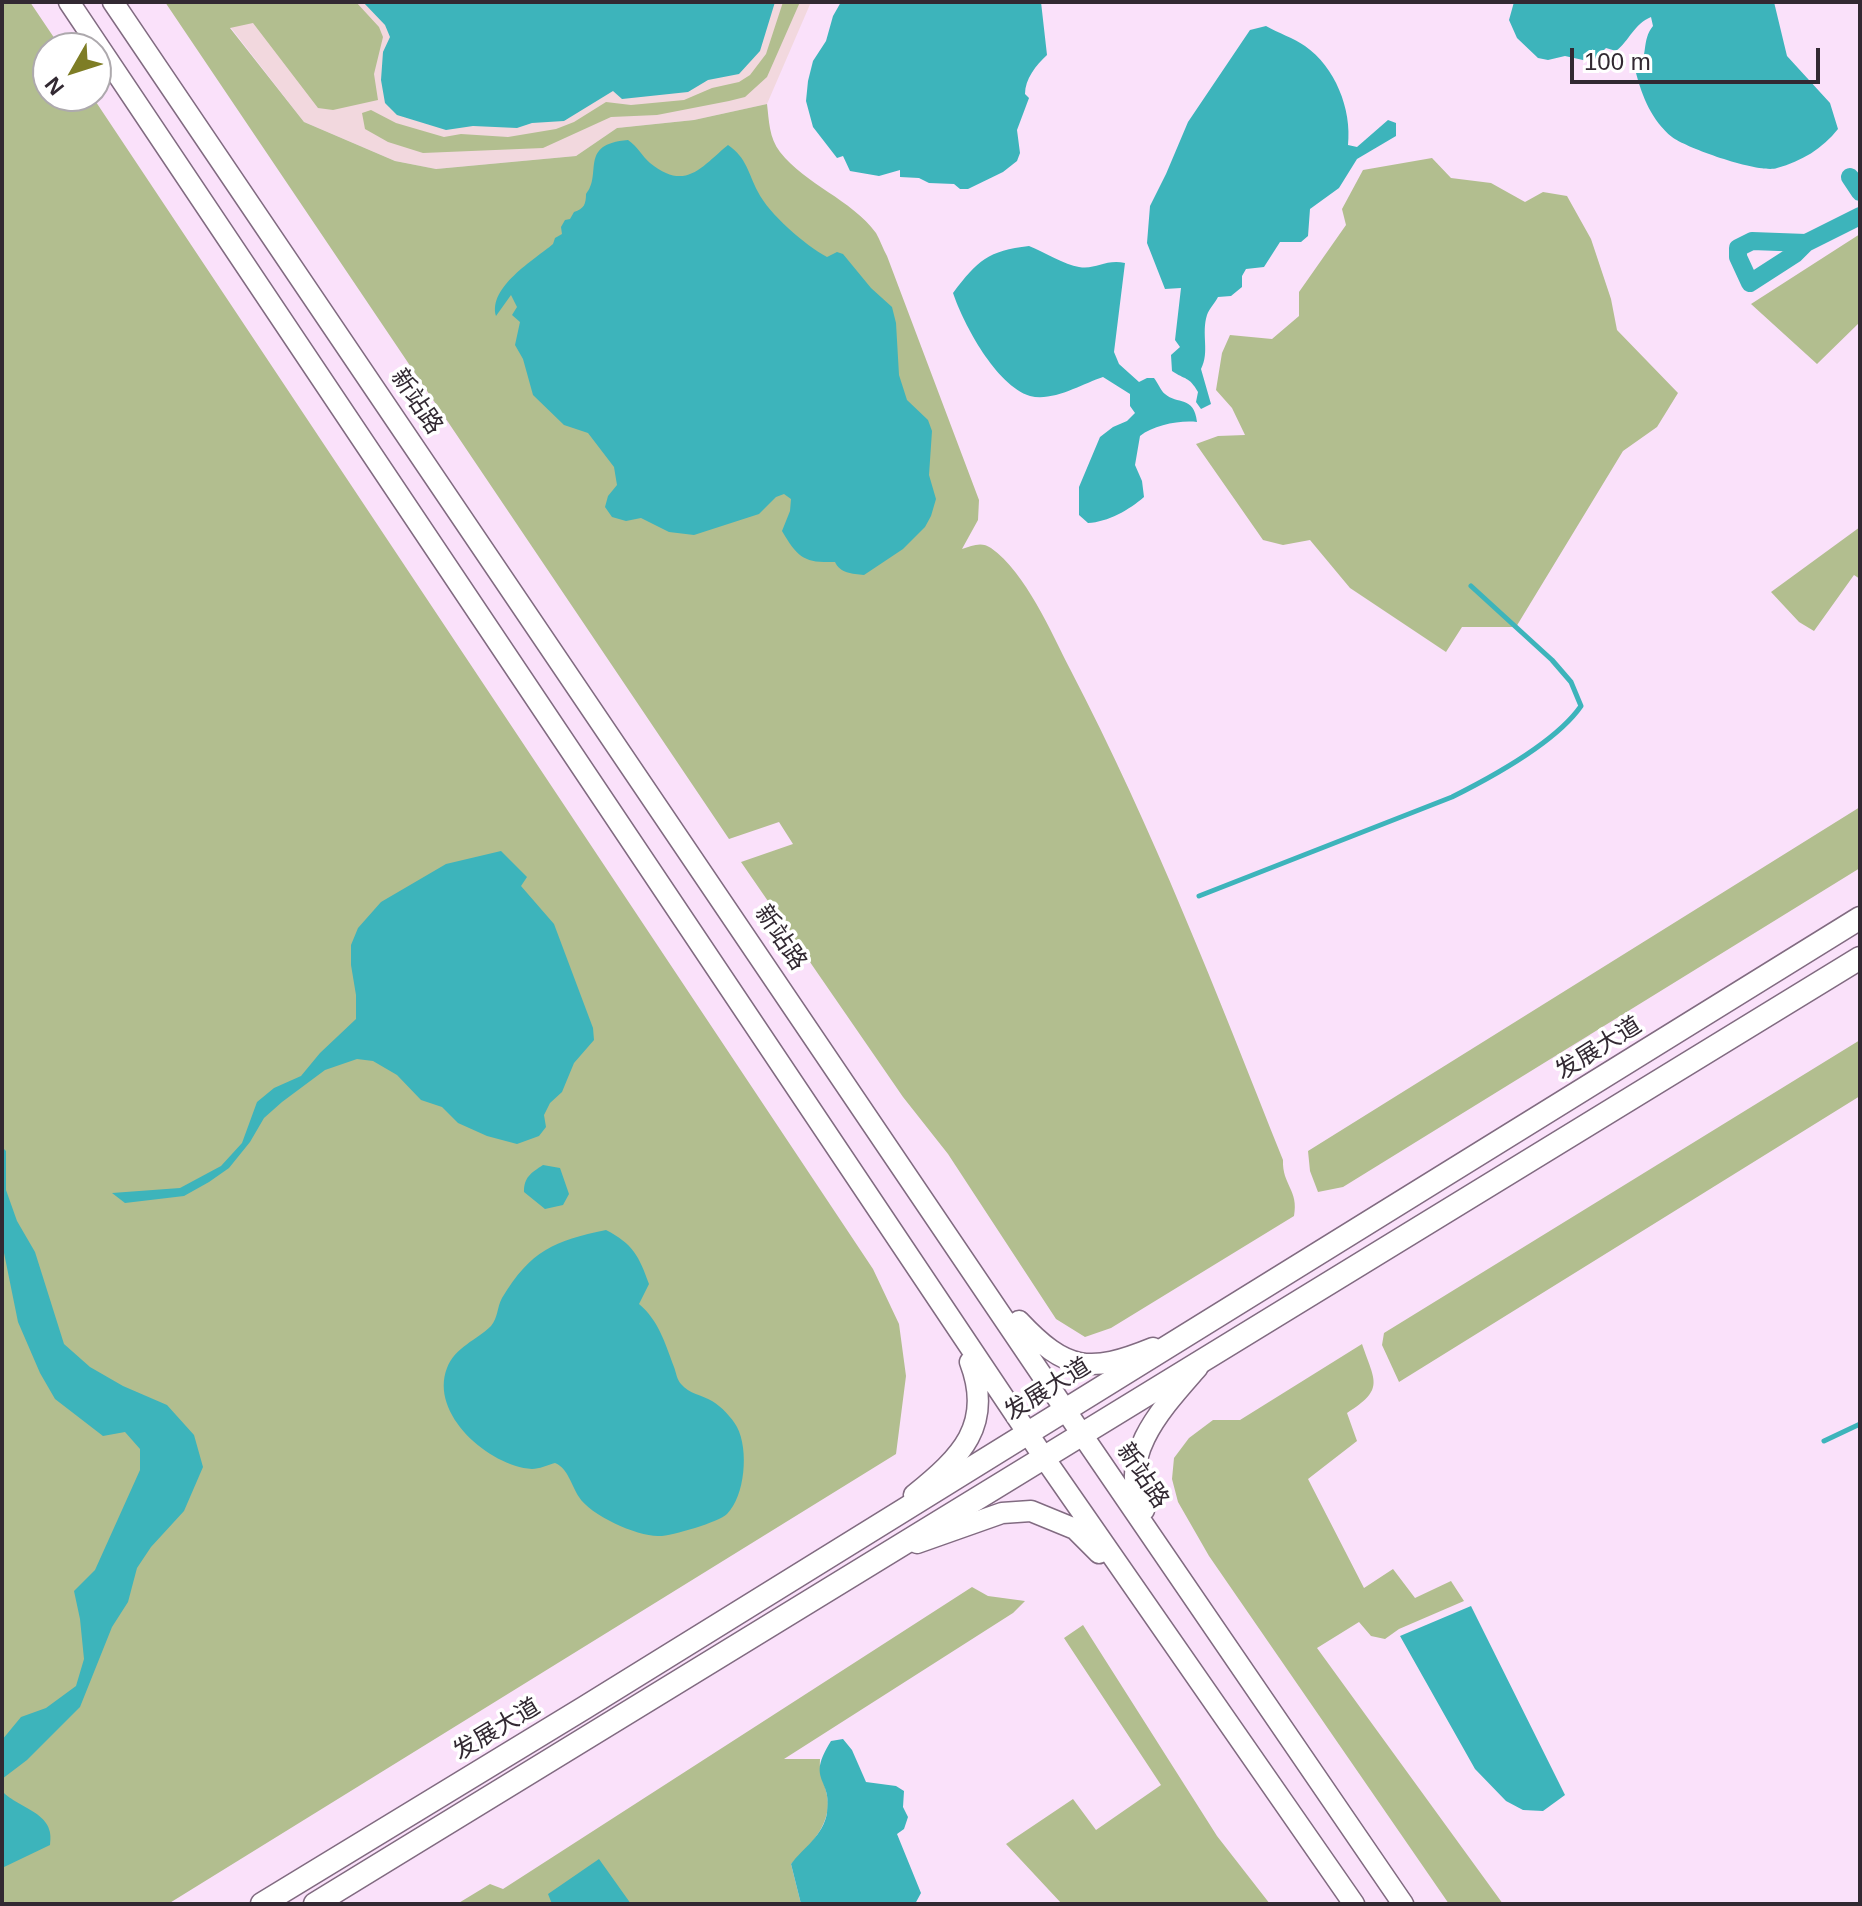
<!DOCTYPE html>
<html>
<head>
<meta charset="utf-8">
<style>
	body { margin:0 }
	#map { position:relative; width:1862px; height:1906px; overflow:hidden; background:#fae1fa; font-family:Arial,sans-serif }
	canvas { display:block }
	.frame { position:absolute; inset:0; border:4px solid #322932; pointer-events:none }
	.north { position:absolute; left:32px; top:32px; width:80px; height:80px; box-sizing:border-box; background:#fff; border:2px solid #ada9ad; border-radius:50%; rotate:231deg; font-size:22px; font-weight:700; line-height:32px; text-align:center; color:#322932 }
	.north::after { content:''; display:block; margin:auto; width:28px; height:36px; background:#7e7d25; clip-path:polygon(50% 0,100% 100%,50% 72%,0 100%) }
	.scale { position:absolute; left:1570px; top:48px; width:250px; height:36px; box-sizing:border-box; border:4px solid #322932; border-top:0; padding-left:10px; font-size:24px; line-height:28px; white-space:nowrap; color:#322932; -webkit-text-stroke:6px #fff; paint-order:stroke }
</style>
</head>
<body>
<div id="map">
<canvas width="1862" height="1906"></canvas>
<div class="frame"></div>
<div class="north">N</div>
<div class="scale">100 m</div>
</div>
<script>
const g = document.querySelector('canvas').getContext('2d');
g.lineJoin = 'round';
function fill(path, color) {
  g.fillStyle = color;
  g.fill(path, 'evenodd');
}
function strokePath(path, color, width, dash) {
  g.strokeStyle = color;
  g.lineWidth = width;
  g.lineCap = dash ? 'butt' : 'round';
  g.setLineDash(dash || []);
  g.stroke(path);
}
function label(font, color, halo, rows, align = 'center') {
  g.font = font + ' Arial,"Noto Sans SC",sans-serif';
  g.lineWidth = 7;
  g.setLineDash([]);
  g.textBaseline = 'middle';
  g.strokeStyle = halo;
  g.fillStyle = color;
  for (const [text, x, y, turn = 0] of rows) {
    g.save();
    g.translate(x, y);
    g.rotate((+turn || 0) * Math.PI / 180);
    g.textAlign = isNaN(turn) ? turn : align;
    if (halo) g.strokeText(text, 0, 0);
    g.fillText(text, 0, 0);
    g.restore();
  }
}
fill(new Path2D(`
	M211 2H811L767 104 694 120 617 128 576 156 436 169 395 161 304 122Z`), '#f2d8de');
fill(new Path2D(`
	M2 2H30L61 48H48V96H92L873 1269 899 1324 906 1376 896 1454 168 1904H2Z
	M165 2H356L379 27 383 37 374 74 378 100 333 110 318 108 253 23 230 28 304 122 395 161 436 169 576 156 617 128 694 120 767 104C769 120 769 138 780 152 806 185 851 199 876 233 880 240 883 249 887 256L979 500 978 520 962 549C972 546 981 541 991 548 1026 573 1051 632 1070 669 1153 828 1217 994 1283 1160 1282 1185 1299 1190 1294 1216L1111 1328 1085 1337 1056 1319 948 1154 903 1097 741 862 793 844 779 822 729 839Z
	M783 2H800L767 77 745 97 729 101 657 115 611 117 543 148 423 153 388 142 365 129 362 113 371 110 396 123 444 137 461 134 508 137 556 129 574 122 606 102 631 105 684 100 712 88 739 82 750 75 766 54Z
	M1432 158 1451 178 1491 183 1525 202 1543 192 1567 196 1591 239 1611 299 1617 330 1678 393 1657 427 1623 451 1516 627H1462L1446 652 1350 588 1310 540 1283 545 1263 540 1196 444 1218 436 1245 435 1232 408 1216 390 1222 353 1230 335 1272 339 1299 316V292L1346 225 1342 209 1363 170Z
	M1860 234V322L1817 364 1751 304Z
	M1860 527V579L1854 575 1814 631 1799 622 1771 592Z
	M1860 807V868L1343 1187 1318 1192 1310 1171 1308 1151Z
	M1860 1040V1096L1399 1382 1382 1345 1384 1333Z
	M1362 1344C1375 1382 1385 1389 1347 1413L1357 1441 1308 1479 1364 1588 1393 1569 1415 1598 1451 1581 1464 1601 1399 1629 1385 1639 1371 1636 1359 1622 1317 1648 1503 1904H1449L1209 1556 1178 1502 1172 1479 1174 1458 1189 1438 1213 1420H1240Z
	M972 1587 988 1596 1025 1601 1013 1613 784 1759H820C819 1773 823 1778 826 1791 835 1821 811 1845 791 1864L801 1904H457L490 1884 503 1889Z
	M1083 1625 1217 1836 1270 1904H1062L1006 1844 1073 1799 1096 1830 1161 1785 1064 1638Z`), '#b2be8f');
fill(new Path2D(`
	M363 2H775L760 51 739 74 708 80 688 92 622 99 613 91 564 121 532 123 517 128 473 126 446 130 397 115 385 103 381 80 383 52 390 37 385 25Z
	M841 2H1041L1047 55C1036 65 1025 79 1025 94L1029 98 1017 130 1020 153 1017 161 1003 172 968 189H960L954 184 929 183 919 178 900 177V170L879 176 850 171 843 156 837 158 813 127 806 101 808 81 813 61 826 41 833 16Z
	M1514 2H1774L1787 56 1830 103 1838 129C1822 149 1802 161 1777 168 1760 174 1686 148 1672 137 1652 121 1642 96 1636 73 1649 58 1641 40 1653 26L1651 17C1634 24 1630 40 1616 51L1606 48 1592 62 1565 56 1548 60 1538 58 1517 38 1509 20Z
	M1266 26C1278 33 1294 38 1305 46 1335 67 1352 109 1348 145L1357 147 1388 120 1396 123V136L1357 159 1339 188 1310 209 1308 236 1301 242H1280L1264 267 1246 269 1242 276V287L1231 296 1218 297C1215 303 1209 309 1207 315 1201 334 1210 352 1201 369L1211 404 1201 409 1196 402 1198 392C1189 376 1185 380 1172 371L1171 355 1180 347 1175 340 1181 288 1165 289 1147 243 1150 206 1166 174 1188 122 1250 30Z
	M628 140C638 147 642 156 650 163 686 192 701 167 728 145 747 158 748 173 758 192 769 214 805 245 827 257L837 252 843 254 871 288 892 307 896 323 899 375 907 400 928 420 932 431 929 475 936 499 931 516 925 527 903 549 864 575C852 574 840 573 835 562 804 563 798 558 782 531L790 511 791 499 784 494 776 497 759 514 694 535 669 532 641 518 626 521 612 517 605 507 608 496 617 485 614 467 588 433 564 425 533 395 523 359 515 345 520 322 512 315 517 307 511 295 496 316C488 287 534 260 553 244L555 238 562 234 561 227 565 220 570 219 574 212C584 209 586 204 586 194 603 174 578 144 628 140Z
	M1029 246C1044 252 1065 265 1079 267 1096 270 1105 259 1125 263L1114 352 1119 364 1139 382 1147 378H1154C1158 383 1161 391 1165 394 1177 405 1194 395 1197 422 1180 420 1154 425 1140 436L1135 465 1142 481 1144 497C1129 510 1108 522 1088 523L1079 515V487L1100 437 1113 427 1127 421 1135 413 1130 406V394L1103 377C1082 384 1053 402 1030 396 996 385 964 325 953 293 978 260 988 251 1029 246Z
	M501 851 527 877 521 886 554 924 593 1028 594 1040 574 1063 562 1092 550 1103 544 1115 546 1127 539 1136 517 1144 487 1136 458 1123 442 1107 421 1100 397 1075 373 1061 357 1059 325 1070 282 1102 264 1118 250 1142 229 1168 209 1182 184 1196 125 1203 112 1193 180 1188 221 1166 242 1143 257 1102 274 1088 301 1076 320 1053 356 1019V995L351 965V945L358 928 381 902 446 864Z
	M2 1147 6 1151V1190L17 1221 35 1252 64 1344 90 1367 123 1386 167 1405 194 1435 203 1467 184 1511 151 1547 137 1568 128 1602 112 1627 80 1707 27 1760 2 1779V1740L21 1717 46 1708 76 1686 84 1659 80 1619 74 1591 95 1570 140 1470V1449L125 1432 103 1436 55 1399 40 1373 18 1322 2 1243Z
	M543 1165 560 1168 569 1194 563 1205 545 1209 524 1192C524 1177 531 1173 543 1165Z
	M606 1230C633 1244 639 1256 649 1284L639 1304C659 1321 665 1343 674 1367 676 1372 677 1380 681 1384 689 1394 702 1395 712 1401 721 1406 732 1418 737 1427 749 1450 745 1496 727 1514 719 1522 669 1537 658 1536 636 1536 590 1515 579 1497 571 1485 568 1468 555 1463 548 1465 539 1469 532 1469 489 1466 429 1414 447 1368 455 1347 477 1340 491 1326 498 1318 497 1307 502 1298 531 1250 554 1241 606 1230Z
	M1471 1606 1565 1795 1543 1811 1523 1810 1506 1801 1475 1769 1400 1636Z
	M843 1739 852 1750 866 1782 896 1786 904 1791 903 1807 908 1817 904 1829 897 1834 921 1893 915 1904H801L791 1864C804 1847 823 1836 827 1813 833 1777 805 1782 831 1741Z
	M2 1791C20 1810 56 1812 50 1845L2 1868Z
	M599 1859 631 1904H552L548 1894Z`), '#3db4bb');
strokePath(new Path2D(`
	M1199 896 1452 797C1492 777 1556 742 1581 706L1571 682 1552 660 1471 586
	M1824 1441 1860 1424`), '#3db4bb', 5);
strokePath(new Path2D(`
	M1850 177 1860 192
	M1806 243 1752 241 1738 248V257L1750 283 1795 254 1806 243 1860 216`), '#3db4bb', 18);
const secondary = new Path2D(`
	M69 2 1045 1459 1354 1904
	M113 2 1083 1436 1403 1904
	M1019 1321C1066 1371 1089 1374 1153 1348
	M914 1495C961 1457 994 1425 970 1362
	M1144 1510C1114 1457 1165 1405 1198 1367
	M917 1543 1002 1513 1031 1511 1075 1529 1099 1553`);
const primary = new Path2D(`
	M262 1904 584 1708 1860 918
	M315 1904 1860 958`);
strokePath(secondary, '#816b81', 23);
strokePath(primary, '#816b81', 25);
strokePath(secondary, '#fff', 20);
strokePath(primary, '#fff', 22);
label('24px', '#322932', '#fff', [
	["新站路",416,402,56],
	["新站路",780,938,56],
	["发展大道",1599,1049,-32],
	["发展大道",1048,1390,-32],
	["新站路",1142,1476,56],
	["发展大道",497,1730,-31]
]);
</script>
</body>
</html>
